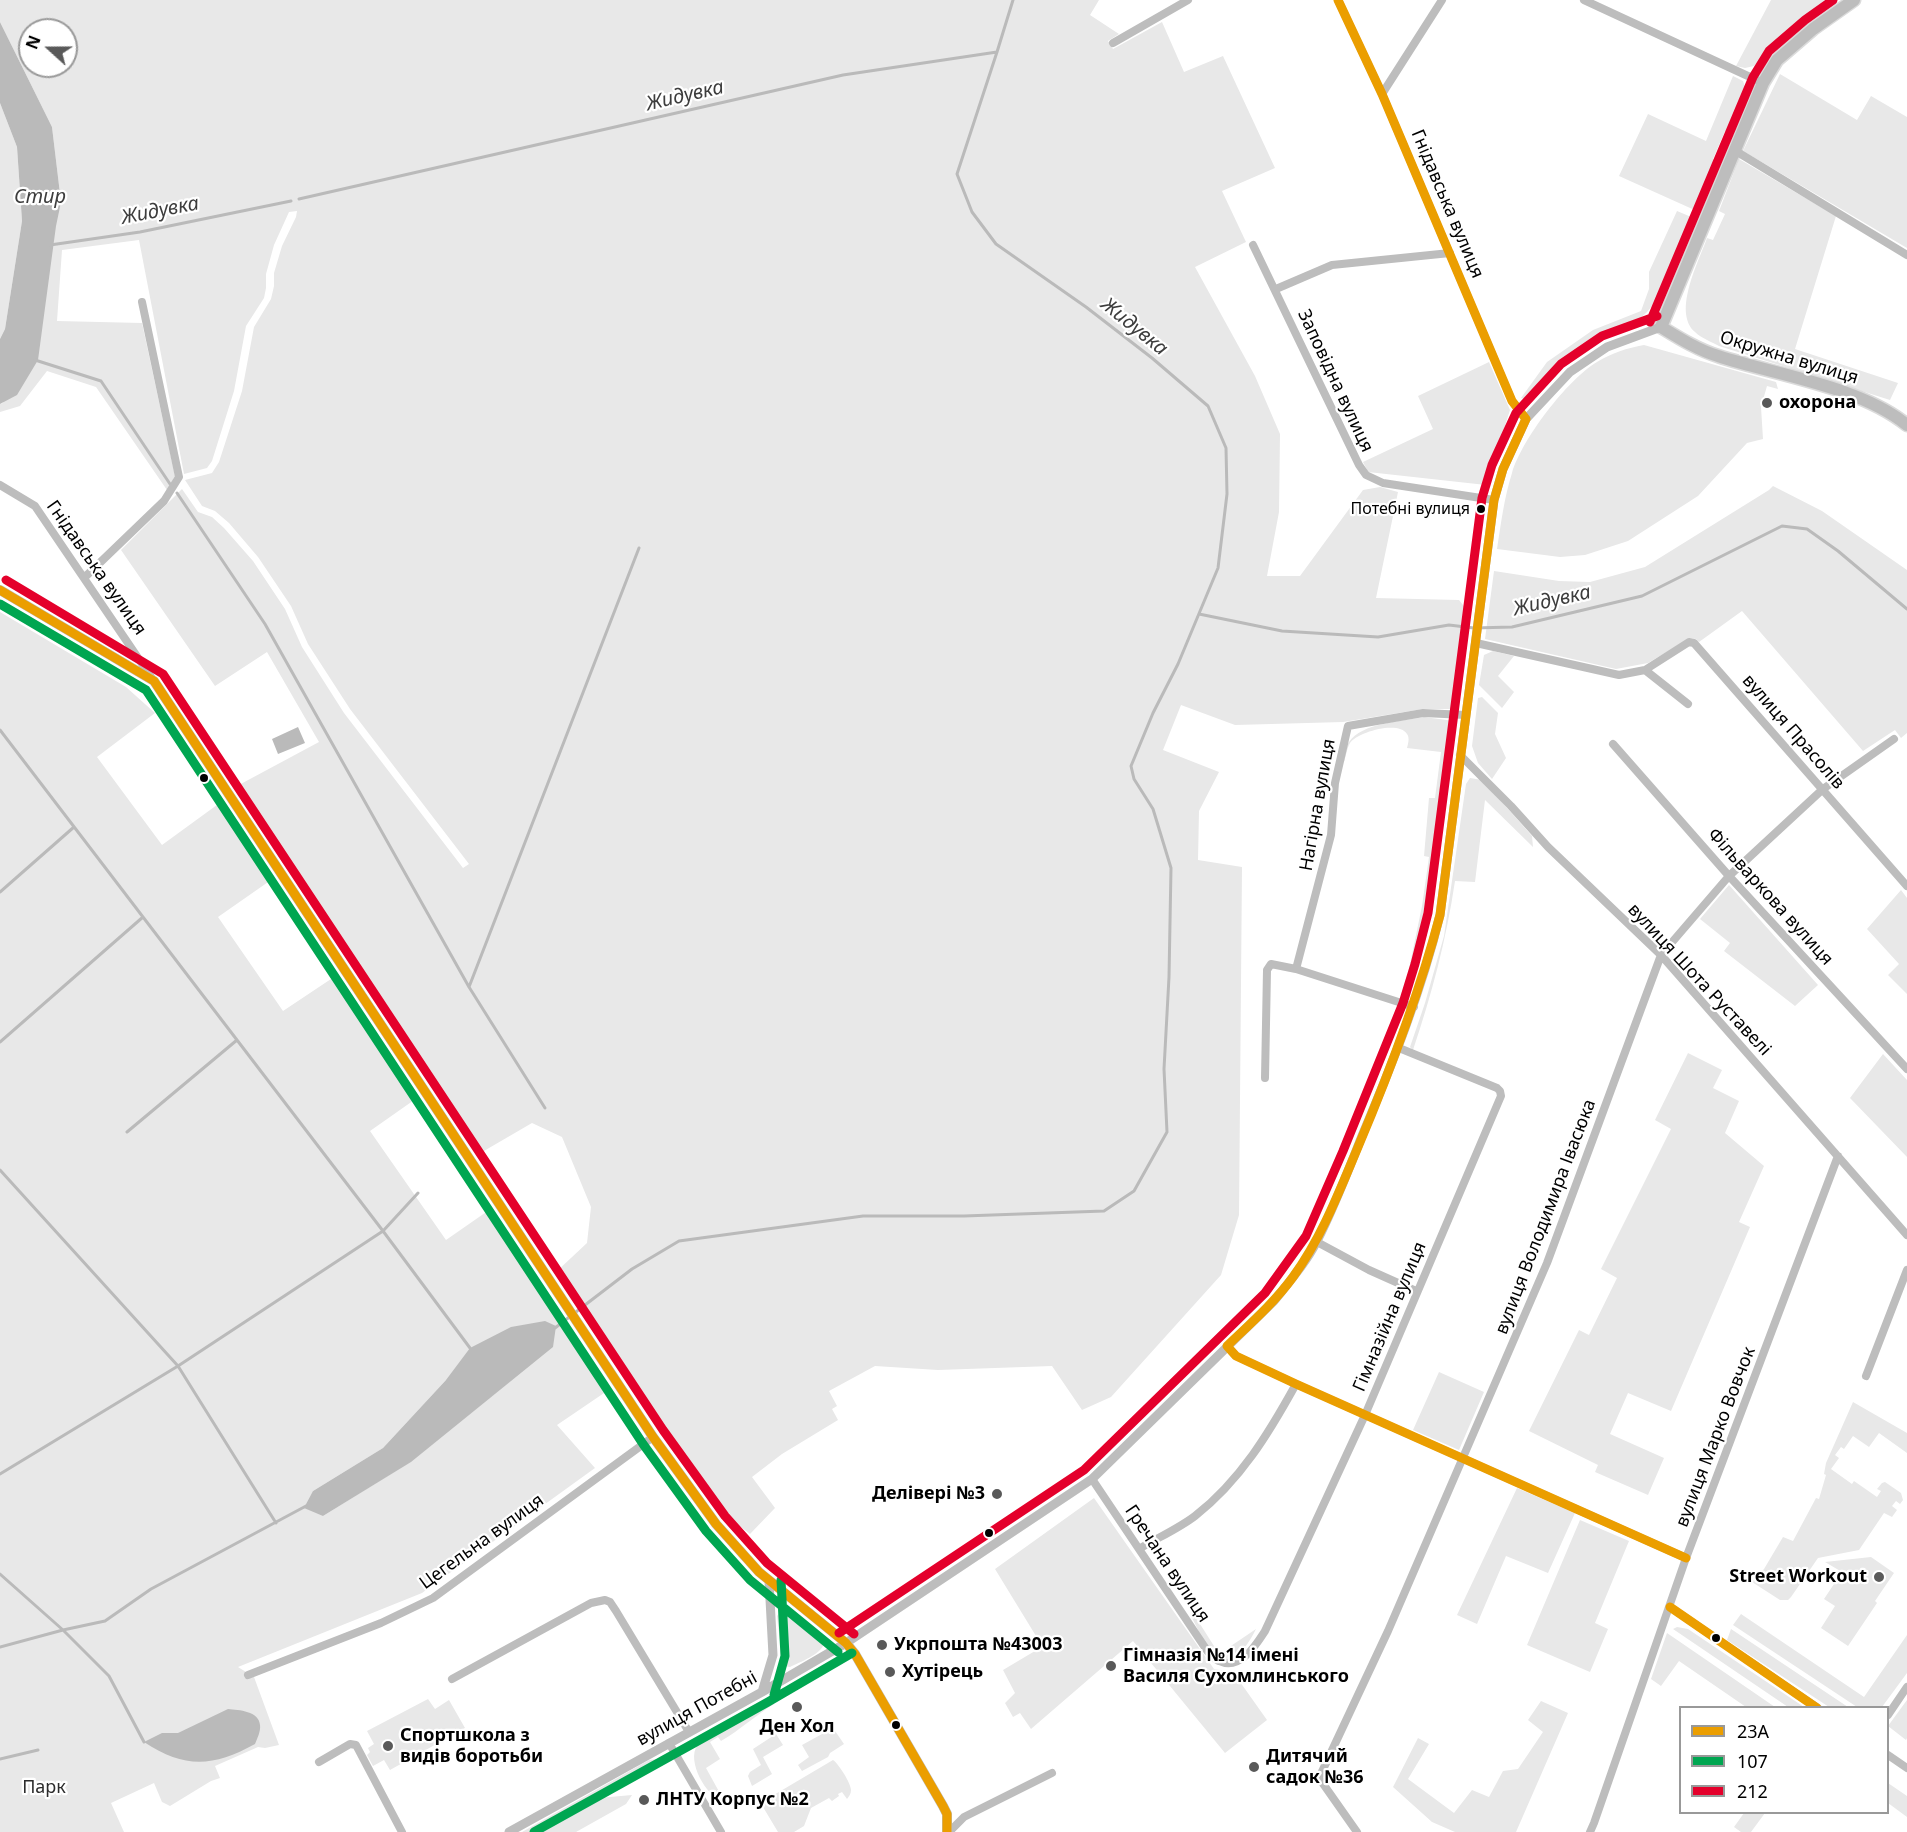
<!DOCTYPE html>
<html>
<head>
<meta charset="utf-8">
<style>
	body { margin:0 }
	#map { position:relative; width:1907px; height:1832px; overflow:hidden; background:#fff; font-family:"Noto Sans",sans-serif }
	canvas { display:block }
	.legend { position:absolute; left:1679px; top:1706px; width:210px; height:108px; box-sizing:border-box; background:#fff; border:2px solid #999; margin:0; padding:8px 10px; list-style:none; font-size:18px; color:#000 }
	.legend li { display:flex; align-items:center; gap:12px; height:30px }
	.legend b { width:30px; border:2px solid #999 }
	.north { position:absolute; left:18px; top:18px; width:60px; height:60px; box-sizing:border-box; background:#fff; border:2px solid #999; border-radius:50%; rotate:291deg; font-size:16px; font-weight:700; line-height:24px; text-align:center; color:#000 }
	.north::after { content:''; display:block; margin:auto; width:21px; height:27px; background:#595959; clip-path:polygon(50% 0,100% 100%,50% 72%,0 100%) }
</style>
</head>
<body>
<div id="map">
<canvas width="1907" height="1832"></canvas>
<ul class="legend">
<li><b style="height:8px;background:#eb9e00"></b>23А</li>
<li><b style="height:8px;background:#00a651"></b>107</li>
<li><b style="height:8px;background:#e4002b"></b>212</li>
</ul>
<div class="north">N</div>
</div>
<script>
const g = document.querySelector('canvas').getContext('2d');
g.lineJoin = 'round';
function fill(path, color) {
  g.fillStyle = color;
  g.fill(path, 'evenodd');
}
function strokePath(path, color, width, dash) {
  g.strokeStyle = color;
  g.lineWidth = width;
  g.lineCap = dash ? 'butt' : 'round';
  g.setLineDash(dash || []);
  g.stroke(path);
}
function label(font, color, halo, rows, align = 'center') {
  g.font = font + ' "Noto Sans",sans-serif';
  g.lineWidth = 4.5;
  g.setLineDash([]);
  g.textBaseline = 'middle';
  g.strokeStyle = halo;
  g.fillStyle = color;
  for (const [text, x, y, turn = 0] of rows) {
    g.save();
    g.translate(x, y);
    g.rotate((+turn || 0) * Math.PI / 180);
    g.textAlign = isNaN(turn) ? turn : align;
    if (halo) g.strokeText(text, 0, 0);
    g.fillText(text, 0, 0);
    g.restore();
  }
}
fill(new Path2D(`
	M0 0H1099L1090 15 1119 34 1108 41 1113 49 1162 22 1184 72 1223 56 1275 168 1222 191 1246 242 1195 267 1255 376 1280 434 1279 512 1267 576H1300L1363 490 1380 487 1398 492 1376 598 1459 600 1467 610 1456 709H1423L1343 722 1235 725 1181 705 1163 750 1219 772 1199 811 1198 860 1242 867 1239 1215 1221 1275 1111 1397 1082 1410 1052 1366 938 1370 875 1366 829 1391 837 1406 832 1409 838 1420 782 1454 752 1477 775 1508 750 1534 741 1527 735 1533 715 1508 556 1272 587 1243 591 1207 562 1137 532 1123 477 1155 237 786 319 742 267 652 215 686 121 550 182 489 198 512 212 517 224 528 253 561 285 609 302 647 344 713 463 868 469 864 350 709 308 644 291 606 258 557 229 523 215 511 202 506 185 480 212 473 219 462 242 391 254 327 271 299 274 286V273L282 246 296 217 297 211 289 212 274 245 266 274V288L264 298 246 326 234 391 212 461 207 468 184 474 139 240 62 250 57 321 142 323 175 476 167 490 96 387 47 371 20 406 0 412V404L3 403 61 202 52 127 0 22ZM30 30H66V66H30Z
	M1771 0H1837L1836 4 1805 20 1768 51 1754 66 1745 68 1736 66Z
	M1780 74 1857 120 1871 96 1907 117V248L1743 151Z
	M1733 76 1743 81 1746 90 1731 133 1725 131 1713 159 1718 162 1699 212 1619 176 1648 114 1706 141Z
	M0 103 17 147 22 221 5 329 0 339Z
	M1739 159 1836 216 1795 349 1898 383 1890 400 1719 346C1712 342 1701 338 1695 332 1672 312 1699 261 1707 238L1713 240 1725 214 1719 211Z
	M1677 211 1696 219C1682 250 1670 287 1647 312 1628 332 1599 336 1578 350 1559 363 1546 384 1532 402L1521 398 1547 362 1593 330 1641 311 1649 289V272Z
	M1644 345 1776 382 1778 389 1767 386 1761 407 1763 439 1747 443 1698 496 1628 541 1585 555 1560 557 1497 549C1501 524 1504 498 1512 473 1522 439 1567 380 1597 362 1612 353 1627 348 1644 345Z
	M1489 362 1510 410 1486 485 1368 472 1363 462 1433 429 1418 396Z
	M1773 486 1822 511 1907 570V733L1901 738 1895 730 1863 751 1742 611 1699 642 1696 639 1690 638 1648 663 1616 669 1485 639 1494 571 1559 581 1590 582 1645 567 1769 490Z
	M0 612 126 687 155 713 97 757 162 845 221 802 271 880 218 917 283 1011 337 975 417 1098 370 1131 446 1240 492 1208 578 1345 610 1389 557 1425 595 1468 422 1593 238 1667 254 1677 279 1745 265 1748 258 1747 215 1766 220 1778 211 1781 170 1806 162 1802 154 1783 111 1803 124 1832H0ZM446 1380 509 1382 410 1462 323 1516 313 1491 383 1448Z
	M1493 651 1514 656 1498 676 1514 692 1502 708 1479 685 1484 655Z
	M1482 697 1498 713 1495 734 1506 758 1492 779 1478 763 1472 746 1478 698Z
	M1424 717 1454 721 1432 909 1409 1000 1403 998 1422 906 1429 857 1424 856 1429 798H1435L1441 752 1407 748C1408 744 1410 738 1407 734 1399 720 1357 732 1350 743 1347 748 1346 756 1344 762L1343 760C1344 754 1345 747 1349 742 1361 723 1403 721 1424 717Z
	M1470 778 1482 780 1509 810 1532 836 1533 847 1485 800 1475 882 1455 881C1446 941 1432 993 1413 1050L1410 1047 1425 1003 1444 936 1466 784Z
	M1729 885 1818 985 1795 1006 1724 951 1730 943 1700 919Z
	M1901 890 1907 898V994L1888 975 1899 964 1867 929Z
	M1688 1053 1722 1070 1713 1088 1739 1101 1725 1133 1764 1166 1739 1222 1750 1227 1671 1411 1628 1393 1610 1434 1664 1458 1648 1495 1595 1472 1598 1465 1529 1431 1579 1330 1589 1335 1617 1278 1601 1269 1671 1129 1655 1120Z
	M1883 1054 1907 1080V1157L1850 1098Z
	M1439 1372 1484 1392 1459 1450 1413 1430Z
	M1853 1402 1907 1433V1453L1879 1433 1869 1447 1853 1436 1844 1449 1841 1447 1835 1455 1839 1458 1831 1469 1852 1484 1854 1481 1877 1497 1881 1491 1877 1489 1882 1483 1885 1482 1901 1493 1903 1500 1900 1504 1896 1501 1892 1506 1897 1510 1892 1517 1884 1513 1859 1550 1818 1558 1791 1597 1788 1600H1780L1752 1582 1764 1569 1783 1537 1793 1541 1816 1498 1819 1499 1826 1475 1824 1474 1826 1463Z
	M1517 1488 1575 1513 1548 1573 1506 1556 1477 1624 1457 1615Z
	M1094 1498 1214 1669 1233 1672 1267 1720 1225 1753 1133 1641 1031 1729 1020 1713 1013 1717 1005 1703 1015 1693 1003 1670 1045 1645 1039 1635 1036 1636 995 1569Z
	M1580 1520 1629 1541 1595 1623 1608 1629 1590 1672 1527 1645Z
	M1871 1557 1894 1573 1875 1601 1877 1603 1848 1646 1821 1628 1835 1606 1824 1599 1842 1572 1825 1562Z
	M781 1610 787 1611 822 1640 824 1644C820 1655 800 1662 790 1667L784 1666 782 1659 777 1616Z
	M1741 1614 1864 1697 1907 1635V1673L1882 1707H1857L1733 1625Z
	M1195 1616 1219 1654 1256 1629C1248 1645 1231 1673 1211 1651 1203 1642 1198 1629 1192 1618Z
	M1677 1627 1688 1629 1804 1707H1788L1673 1629Z
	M1731 1629 1848 1707H1829L1727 1640Z
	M1667 1633 1775 1707H1746L1679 1661 1661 1686 1651 1679Z
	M428 1699 435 1709 449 1700 465 1728 390 1770 384 1760 373 1766 367 1755 370 1752 368 1748 374 1744 367 1731Z
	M772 1700 774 1704C756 1715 740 1730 721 1741L718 1737 710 1742 720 1759 706 1768 722 1797 718 1798C704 1793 684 1755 700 1743L760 1709Z
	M1907 1700V1738L1906 1740 1888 1726Z
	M1541 1701 1568 1713 1516 1832H1455L1432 1822 1393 1787 1418 1738 1429 1744 1408 1779 1454 1813 1472 1790 1489 1797 1503 1771 1518 1769 1543 1732 1528 1720Z
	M833 1728 844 1744 830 1753 828 1757 802 1771 798 1765 809 1757 802 1745Z
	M776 1734 783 1745 763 1757 772 1774 752 1786 748 1776 750 1772 761 1765 753 1749Z
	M657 1759 529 1832H522L649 1760Z
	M833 1760C838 1763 851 1783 851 1790 851 1794 849 1796 847 1799L842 1792 838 1794 839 1796 832 1801 829 1798 811 1808 804 1826 794 1832H778L763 1807 762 1802Z
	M1888 1783 1907 1796V1817L1888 1803Z
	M632 1795 626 1804 576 1832H539L599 1798Z
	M1744 1813H1765L1751 1832H1741L1734 1827Z`), '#e8e8e8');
fill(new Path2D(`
	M0 22 52 127 61 202 56 226 38 360 17 395 0 404V339L5 329 22 221 17 147 0 103Z
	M298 727 305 743 278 754 272 739Z
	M545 1321 556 1326 553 1347 411 1462 323 1516 304 1508 313 1491 383 1448 446 1380 470 1348 511 1327Z
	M228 1709C239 1710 259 1711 260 1725 261 1731 257 1739 255 1744 213 1767 185 1769 144 1742L162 1733H178Z`), '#bababa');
strokePath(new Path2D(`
	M997 52 1013 0
	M299 199 843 75 997 52 957 174 972 212 996 244 1086 307 1152 358 1208 406 1226 448 1227 494 1218 568 1178 664 1153 713 1131 766 1134 779 1153 809 1171 868 1169 977 1164 1069 1167 1132 1134 1191 1104 1211 964 1216H863L679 1241 632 1269 555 1328
	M50 245 140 232 291 201
	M35 360 101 381 170 484
	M177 493 265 624 469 987 545 1108
	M1199 614 1282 631 1378 637 1449 625 1474 628 1512 627 1642 596 1782 526 1807 529 1838 551 1907 609
	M0 730 383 1231 470 1348
	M0 892 74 827
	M469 987 639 548
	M0 1042 143 917
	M127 1132 237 1040
	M0 1170 178 1366 276 1523
	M0 1474 178 1366 383 1231 418 1193
	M0 1574 63 1630 109 1676 144 1742
	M0 1647 63 1630 105 1621 151 1589 306 1506
	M0 1759 38 1750`), '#bababa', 3);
const primary = new Path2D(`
	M1854 0 1813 29 1777 60 1763 83 1661 327C1679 338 1698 350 1718 356 1776 375 1859 386 1907 425`);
strokePath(primary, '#dbdbdb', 15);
strokePath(new Path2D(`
	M1338 0 1382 94 1512 401 1526 419
	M1584 0 1763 83
	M1113 43 1188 0
	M1382 94 1442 0
	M1734 150 1907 255
	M1253 245 1359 465 1366 475 1383 483 1494 500
	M1276 289 1332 265 1450 253
	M0 485 35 506 151 677
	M85 577 164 501 179 477 142 302
	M1476 643 1619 675 1645 670 1689 642 1694 643 1907 886
	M1645 670 1688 704
	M1613 744 1729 876 1907 1069
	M1460 755 1511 806 1548 847 1661 955 1907 1235
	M1296 969 1331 835 1335 783 1348 726 1423 713 1466 715
	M1265 1078 1267 970 1271 964 1296 969 1414 1007
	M1317 1242 1369 1270 1416 1291
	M1227 1346 1236 1356 1296 1384 1686 1558
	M1866 1376 1907 1270
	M1092 1479 1208 1652C1211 1655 1215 1660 1219 1661 1240 1671 1256 1645 1265 1631L1365 1415 1501 1096 1500 1091 1497 1088 1399 1048
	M1139 1549C1157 1538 1178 1529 1195 1516 1240 1481 1269 1433 1296 1384
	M1670 1607 1818 1708
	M248 1675 381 1623 433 1598 653 1437
	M452 1679 591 1603 605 1600 610 1602 616 1611 689 1732
	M1888 1715 1907 1687
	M669 1743 721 1832
	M1888 1755 1907 1768
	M319 1762 350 1744 356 1745 402 1832
	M949 1832 964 1817 1052 1773
	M1357 1832 1319 1778 1388 1631 1547 1263 1661 955 1729 876 1823 789 1894 739
	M1590 1832 1594 1823 1686 1558 1838 1156`), '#bdbdbd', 8);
strokePath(new Path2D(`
	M762 1692 773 1655 769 1581
	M509 1832 762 1692 846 1643 1092 1479 1274 1301C1289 1282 1306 1263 1317 1241 1334 1208 1348 1171 1362 1136 1393 1062 1421 993 1440 915L1494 500 1503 469 1526 419 1570 372 1607 347 1661 327`), '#bdbdbd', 9);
strokePath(new Path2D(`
	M0 590 154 681 653 1437 716 1524 759 1572 846 1643 855 1654 943 1806 947 1814V1832`), '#bfbfbf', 10);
strokePath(primary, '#bdbdbd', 12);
strokePath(new Path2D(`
	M1338 0 1382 94 1512 401 1526 419
	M0 590 154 681 653 1437 716 1524 759 1572 846 1643 855 1654 943 1806 947 1814V1832
	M1227 1346C1250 1324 1274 1303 1293 1277 1322 1237 1339 1192 1358 1147 1390 1071 1419 995 1440 915L1494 500 1503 469 1526 419
	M1227 1346 1236 1356 1296 1384 1686 1558
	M1670 1607 1817 1708`), '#eb9e00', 9);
strokePath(new Path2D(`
	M0 604 146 690 643 1444 706 1531 750 1580 838 1652
	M774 1695 785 1656 781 1580
	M534 1832 768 1702 852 1653`), '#00a651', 9);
strokePath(new Path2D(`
	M1650 322 1753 77 1769 51 1805 20 1833 0
	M6 580 163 674 663 1430 725 1516 767 1563 854 1634
	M839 1633 1084 1470 1265 1293 1306 1236 1343 1151 1403 1003 1415 964 1428 913 1482 498 1492 465 1516 413 1561 364 1602 336 1657 316`), '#e4002b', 9);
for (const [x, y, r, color] of [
	[1767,403,6,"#595959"],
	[1481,509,5,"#000"],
	[204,778,5,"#000"],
	[997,1494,6,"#595959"],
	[989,1533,5,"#000"],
	[1879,1577,6,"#595959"],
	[1716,1638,5,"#000"],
	[882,1645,6,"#595959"],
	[1111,1666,6,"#595959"],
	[890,1672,6,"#595959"],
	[797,1707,6,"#595959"],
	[896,1725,5,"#000"],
	[388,1746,6,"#595959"],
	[1254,1767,6,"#595959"],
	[644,1800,6,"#595959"]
]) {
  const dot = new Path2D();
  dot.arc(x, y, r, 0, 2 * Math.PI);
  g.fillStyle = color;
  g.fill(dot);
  strokePath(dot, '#fff', 2);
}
label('16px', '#000', '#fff', [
	["Потебні вулиця",1470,509]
], 'right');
label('18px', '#000', '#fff', [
	["Гнідавська вулиця",1447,204,67],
	["Окружна вулиця",1789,358,17],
	["Заповідна вулиця",1335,381,65],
	["Гнідавська вулиця",96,568,55],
	["вулиця Прасолів",1793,732,49],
	["Нагірна вулиця",1318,805,-80],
	["Фільваркова вулиця",1770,897,48],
	["вулиця Шота Руставелі",1699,980,47],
	["вулиця Володимира Івасюка",1546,1217,-69],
	["Гімназійна вулиця",1390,1317,-67],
	["вулиця Марко Вовчок",1716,1437,-69],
	["Цегельна вулиця",482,1542,-36],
	["Гречана вулиця",1167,1564,56],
	["вулиця Потебні",697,1709,-29]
]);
label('bold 18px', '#000', '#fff', [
	["охорона",1779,403],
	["Делівері №3",985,1494,"right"],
	["Street Workout",1867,1577,"right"],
	["Укрпошта №43003",894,1645],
	["Гімназія №14 імені",1123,1656],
	["Василя Сухомлинського",1123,1677],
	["Хутірець",902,1672],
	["Ден Хол",797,1727,"center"],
	["Спортшкола з",400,1736],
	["видів боротьби",400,1757],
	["Дитячий",1266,1757],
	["садок №36",1266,1778],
	["ЛНТУ Корпус №2",656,1800]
], 'left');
label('18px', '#2c2c2c', '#fff', [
	["Парк",44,1788]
]);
label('italic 20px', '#3d3d3d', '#fff', [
	["Жидувка",685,96,-13],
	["Стир",40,197],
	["Жидувка",160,211,-11],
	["Жидувка",1134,327,39],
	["Жидувка",1552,601,-13]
]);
</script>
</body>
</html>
